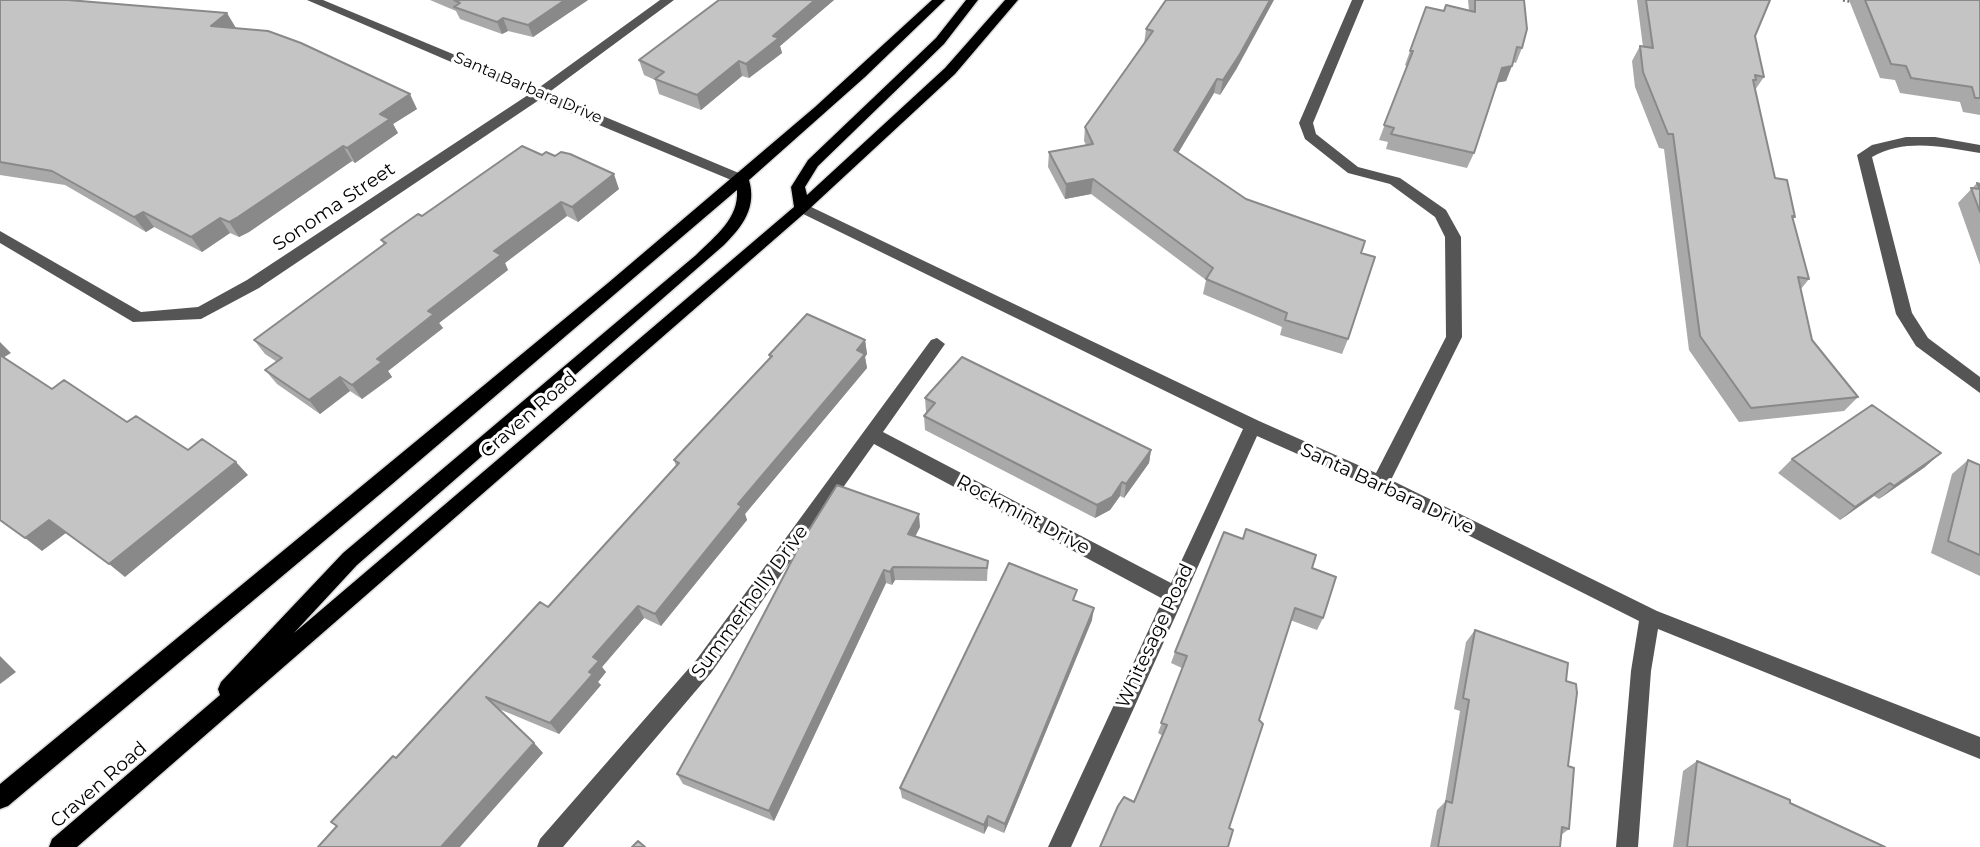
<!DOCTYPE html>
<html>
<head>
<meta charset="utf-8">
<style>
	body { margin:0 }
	canvas { display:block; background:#fff }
</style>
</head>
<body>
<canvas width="1980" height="847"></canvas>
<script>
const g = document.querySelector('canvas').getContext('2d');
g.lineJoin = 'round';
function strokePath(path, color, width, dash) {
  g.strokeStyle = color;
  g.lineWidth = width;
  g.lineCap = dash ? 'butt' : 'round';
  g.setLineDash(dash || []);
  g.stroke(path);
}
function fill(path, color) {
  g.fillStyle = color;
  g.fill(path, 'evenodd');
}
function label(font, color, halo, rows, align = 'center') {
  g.font = font + ' Montserrat,sans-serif';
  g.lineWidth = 6;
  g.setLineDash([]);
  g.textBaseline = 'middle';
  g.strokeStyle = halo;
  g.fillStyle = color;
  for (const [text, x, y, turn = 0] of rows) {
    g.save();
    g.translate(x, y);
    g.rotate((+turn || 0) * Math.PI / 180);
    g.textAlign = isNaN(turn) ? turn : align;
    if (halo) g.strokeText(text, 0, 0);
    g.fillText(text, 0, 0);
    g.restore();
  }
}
const major = new Path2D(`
	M932 0H945L865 77 749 180C757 207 743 226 724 245L357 565 294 633 794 207 791 187 808 160 936 38 966 0H978L944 44 818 166 805 187 807 195 945 68 1005 0H1018L955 74 807 211 77 847H49L52 839 220 695 218 689 221 682 343 553 696 255C715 236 739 219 737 190L391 485 8 806 0 809V784L608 283 815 107Z`);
strokePath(major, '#dbdbdb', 3);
strokePath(new Path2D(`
	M1843 0 1855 2`), '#777', 3.5, [2, 2.5]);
fill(new Path2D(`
	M307 0H323L537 89 660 0H674L548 93 746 176 748 179 746 182H736L539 100 259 288 201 319 133 322 0 243V231L141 312 198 307 247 280 528 95Z
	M1352 0H1364L1313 123 1316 134 1358 167 1400 178 1446 210 1461 237 1462 337 1391 480 1657 611 1980 737V759L1658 629 1651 671 1638 847H1616L1631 671 1639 621 1374 488 1257 436 1071 847H1048L1163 599 874 444 711 673 563 847H537L540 839 697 659 931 340 937 338 945 344 883 432 1171 583 1243 429 797 211V205H807L1259 421 1376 473 1446 337 1445 237 1435 217 1390 184 1348 173 1305 139 1299 123Z
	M1906 137H1935L1980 145V153C1943 147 1906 138 1872 157L1912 313 1928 338 1980 377V393L1916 346 1896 314 1857 155 1872 145Z`), '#555');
fill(major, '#000');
fill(new Path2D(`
	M0 0 236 28 417 109 393 124 398 133 355 163 352 161 249 232 239 237 230 233 202 252 154 227 146 232 65 185 0 175Z
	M430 0H588L533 37 508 31 502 34 460 19 456 11Z
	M719 0H834L780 46 782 53 749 78 742 76 701 110 659 94 655 80 644 75 639 60Z
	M1166 0 1237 68 1220 95 1214 93 1178 153 1246 199 1361 253 1348 339 1342 354 1280 335 1282 327 1203 294 1206 280 1091 194 1065 199 1048 167 1049 152 1086 145 1084 141 1085 127 1144 44 1146 29Z
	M1468 0H1524L1522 48 1516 63 1513 62 1506 81 1498 82 1474 153 1467 168 1386 149 1388 142 1379 140 1407 66 1405 65 1426 7 1444 11 1469 10Z
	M1637 0H1770L1755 36 1764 77 1755 90 1775 178 1795 217 1793 219 1809 279 1801 289 1812 340 1858 397 1844 411 1739 422 1689 350 1664 149 1659 148 1635 87 1632 61 1640 46 1643 47Z
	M1849 0H1980V115L1963 112 1960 102 1900 93 1895 80 1880 78Z
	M1977 183 1980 184V265L1958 203Z
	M619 189 578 222 567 216 505 263 508 270 439 323 443 328 388 371 392 377 362 399 350 391 320 414 277 384 265 370 277 362 265 354 254 340 384 245 381 240 422 216Z
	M865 340 867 354 865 357 867 368 745 514 747 520 661 626 644 618 602 667 606 672 598 682 601 685 559 734 499 709 534 743 543 753 337 826 396 758 548 607 676 466 674 460 770 359 769 355Z
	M925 398 1151 450 1149 463 1124 498 1120 496 1110 510 1095 518 925 430 924 416 928 412H926Z
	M1792 459 1925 467 1879 499 1874 496 1840 520 1778 473Z
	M1968 460 1980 465V576L1931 553 1952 474Z
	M920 527 915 536 988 561 987 581 895 580 892 585 886 583 774 821 683 784 677 774Z
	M1312 568 1323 618 1317 630 1290 620 1163 736 1158 733 1182 668 1171 663 1175 652Z
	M1076 601 1092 620 1004 833 988 826 984 834 902 798 900 788Z
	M1475 630 1566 681 1569 829 1561 835 1560 847H1430L1437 810 1445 802 1460 711 1454 709 1466 642Z
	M1697 761 1790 803 1885 847H1673L1683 771Z`), '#a9a9a9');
fill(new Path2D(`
	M565 0H588L533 37 528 25Z
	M815 0H834L780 46 782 53 749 78 746 64 773 36Z
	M1270 0H1274L1237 68 1220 95 1223 80Z
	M227 13 236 28 211 26Z
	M503 18 508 31 502 34 497 22Z
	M739 61 742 76 701 110 697 95Z
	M1512 66 1506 81 1496 83 1502 68Z
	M1217 79 1214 93 1171 165 1174 150Z
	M410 94 417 109 393 124 398 133 355 163 347 148 380 114Z
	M343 146 352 161 249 232 239 237 229 222Z
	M614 174 619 189 578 222 572 207Z
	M1093 179 1091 194 1065 199 1066 184Z
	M561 202 567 216 505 263 508 270 439 323 443 328 388 371 392 377 362 399 352 385 377 359 494 251Z
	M143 212 154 227 146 232 134 217Z
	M220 218 230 233 202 252 191 237Z
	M865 340 867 354 865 357 867 368 745 514 747 520 661 626 655 614Z
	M0 342 11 353 1 359 0 358Z
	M340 377 350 391 320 414 309 400Z
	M1151 450 1149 463 1124 498 1126 484Z
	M1941 453 1925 467 1879 499 1894 486Z
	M236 462 248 475 125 577 109 564Z
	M1122 482 1120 496 1110 510 1095 518 1097 505Z
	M1890 483 1874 496 1840 520 1855 507Z
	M919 514 920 527 910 547 908 534Z
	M49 520 66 533 42 551 25 538Z
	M893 567 895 580 892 585 890 572Z
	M884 570 886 583 774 821 769 811Z
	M638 606 644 618 602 667 606 672 598 682 601 685 559 734 550 723 589 672 593 657Z
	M1094 608 1092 620 1004 833 1005 824Z
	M0 656 16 672 0 684Z
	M534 743 543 753 460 847H441Z
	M988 816V826L984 834V825Z`), '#898989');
const building = new Path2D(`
	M0 0H68L227 13 211 26 268 31 301 43 410 94 380 114 390 119 347 148 343 146 238 217 229 222 220 218 191 237 143 212 134 217 52 171 0 162Z
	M454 0H565L528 25 503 18 497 22 454 7 460 3Z
	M719 0H815L773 36 779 38 746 64 739 61 697 95 655 79 664 72 639 60Z
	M1166 0H1270L1240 54 1223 80 1217 79 1174 150 1246 199 1365 241 1361 253 1375 257 1348 339 1285 320 1287 313 1206 279 1213 268 1093 179 1066 184 1049 152 1093 144 1085 127 1153 31 1146 29Z
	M1475 0H1524L1527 29 1522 48 1517 47 1512 66 1502 68 1474 153 1391 134 1394 128 1384 125 1413 51H1410L1426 7 1444 11 1446 5 1475 12Z
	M1646 0H1770L1755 36 1764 77 1755 75 1756 80H1753L1775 178 1787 180 1795 217 1792 216 1809 279 1798 277 1812 340 1858 397 1751 408 1700 336 1673 134H1668L1643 72 1640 46 1653 48Z
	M1865 0H1980V98H1975L1972 87 1911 78 1906 66 1891 64Z
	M522 146 542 155 546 152 555 156 561 152 570 154 614 174 572 207 561 202 494 251 501 255 428 311 434 314 377 359 382 362 352 385 340 377 309 400 265 370 282 358 254 340 386 243 381 240 418 214 422 216Z
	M1977 183 1980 184V212L1971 188 1980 189Z
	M807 314 865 340 857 350 865 354 738 504 742 506 655 614 638 606 593 657 599 661 589 672 593 674 550 723 486 697 534 743 441 847H318L337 826 331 822 393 756 396 758 540 602 548 607 679 463 674 460 772 356 769 355Z
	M0 355 52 389 64 380 127 422 136 416 188 450 202 439 236 462 109 564 49 520 25 538 0 520Z
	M962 357 1151 450 1126 484 1122 482 1112 497 1097 505 924 416 935 403 925 398Z
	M1872 405 1941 453 1894 486 1890 483 1855 507 1792 459Z
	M1968 460 1980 465V555L1948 541Z
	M837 485 919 514 908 534 988 561 987 568 893 567 890 572 884 570 769 811 677 774 731 677 802 541Z
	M1246 529 1316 555 1312 568 1336 577 1323 618 1295 608 1259 720 1263 724 1229 828 1233 830 1228 847H1100L1118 806 1124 797 1134 802 1167 725 1161 723 1187 656 1175 652 1224 532 1243 539Z
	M1009 563 1077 590 1073 600 1094 608 1005 824 988 816 984 825 900 788Z
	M1475 630 1568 663 1566 681 1576 684 1577 693 1568 766 1574 768 1569 829 1562 827 1560 847H1438L1446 801 1452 803 1469 700 1463 698Z
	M1697 761 1790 800V803L1885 847H1687Z
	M638 841 645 847H632Z`);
fill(building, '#c4c4c4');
strokePath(building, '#898989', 2);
label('16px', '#000', '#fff', [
	["Santa Barbara Drive",528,88,23]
]);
label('19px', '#000', '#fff', [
	["Sonoma Street",334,207,-34],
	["Craven Road",529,415,-41],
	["Santa Barbara Drive",1387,489,25],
	["Rockmint Drive",1023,515,28],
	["Summerholly Drive",750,602,-54],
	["Whitesage Road",1155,636,-65],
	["Craven Road",99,785,-41]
]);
</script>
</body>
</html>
